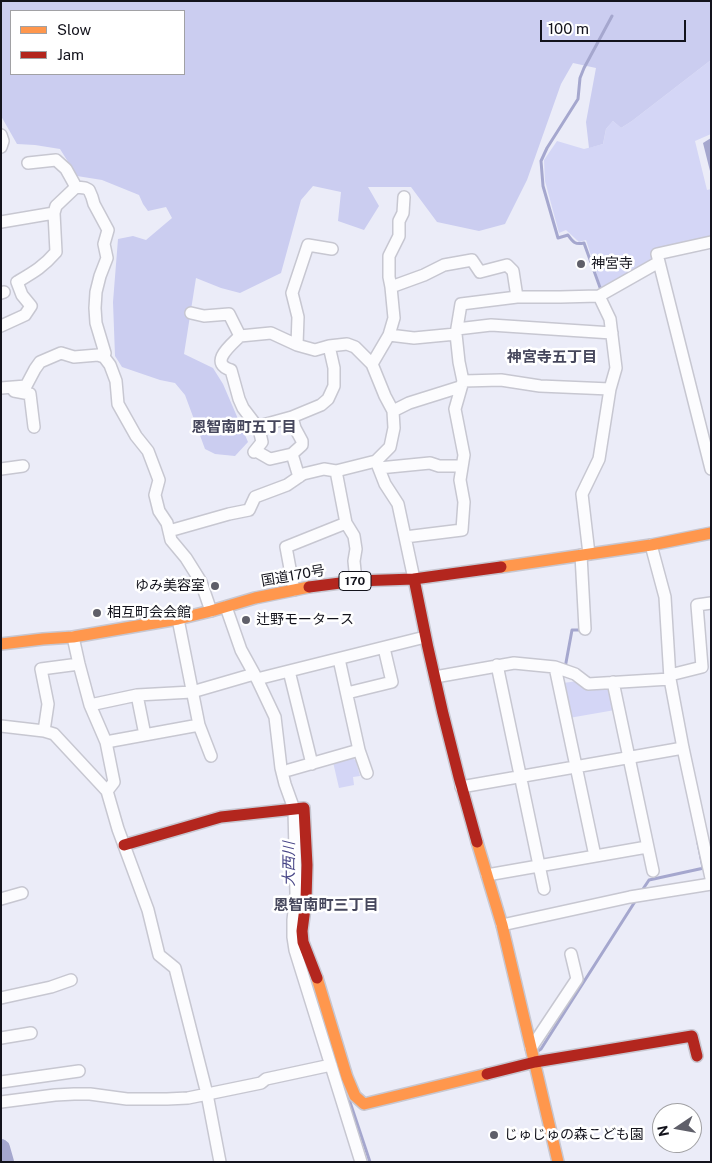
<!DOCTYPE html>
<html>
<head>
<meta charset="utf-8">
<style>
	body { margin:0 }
	#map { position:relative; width:712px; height:1163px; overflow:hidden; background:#ebecf8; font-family:"Public Sans",sans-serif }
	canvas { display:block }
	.frame { position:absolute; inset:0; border:2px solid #13131c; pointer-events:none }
	.legend { position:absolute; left:10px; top:10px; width:175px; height:65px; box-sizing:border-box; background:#fff; border:1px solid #a1a1a4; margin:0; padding:6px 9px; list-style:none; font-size:15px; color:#13131c }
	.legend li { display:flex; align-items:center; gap:10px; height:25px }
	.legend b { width:25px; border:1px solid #a1a1a4 }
	.north { position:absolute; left:652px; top:1103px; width:50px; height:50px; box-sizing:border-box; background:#fff; border:1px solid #a1a1a4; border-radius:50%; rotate:258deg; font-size:14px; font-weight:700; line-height:20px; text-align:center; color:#13131c }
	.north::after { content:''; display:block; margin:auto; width:18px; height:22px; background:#5f5f69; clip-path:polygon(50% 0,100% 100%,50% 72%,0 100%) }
	.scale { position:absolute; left:540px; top:20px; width:146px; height:22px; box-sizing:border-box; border:2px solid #13131c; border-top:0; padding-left:6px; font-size:15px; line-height:18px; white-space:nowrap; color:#13131c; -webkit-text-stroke:4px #fff; paint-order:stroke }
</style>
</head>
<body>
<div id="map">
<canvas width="712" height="1163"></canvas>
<div class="frame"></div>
<ul class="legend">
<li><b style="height:6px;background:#ff974d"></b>Slow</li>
<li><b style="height:6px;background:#b3261e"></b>Jam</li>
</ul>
<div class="north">N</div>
<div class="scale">100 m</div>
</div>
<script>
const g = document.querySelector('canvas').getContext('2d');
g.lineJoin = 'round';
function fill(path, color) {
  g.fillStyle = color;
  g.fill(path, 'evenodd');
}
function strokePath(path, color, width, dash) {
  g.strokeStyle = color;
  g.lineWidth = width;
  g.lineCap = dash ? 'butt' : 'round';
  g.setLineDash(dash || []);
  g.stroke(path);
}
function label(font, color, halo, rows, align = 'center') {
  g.font = font + ' "Public Sans","Noto Sans JP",sans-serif';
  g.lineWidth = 5;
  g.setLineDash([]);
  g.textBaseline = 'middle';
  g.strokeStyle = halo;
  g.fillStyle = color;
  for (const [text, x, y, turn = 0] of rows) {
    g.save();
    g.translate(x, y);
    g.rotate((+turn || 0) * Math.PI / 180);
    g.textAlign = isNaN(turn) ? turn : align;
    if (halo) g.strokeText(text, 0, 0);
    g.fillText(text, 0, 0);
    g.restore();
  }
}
fill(new Path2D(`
	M711 60V134L695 141 707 190 711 189V240L654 260 602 290 586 240 579 242 566 230 559 233 545 181 544 160 557 141 584 149 603 144 606 129 613 121 621 128 632 121Z
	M578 681 607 684 612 692 615 710 569 718 563 683Z
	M353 758 356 761 360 776 353 777 354 785 339 788 333 762Z`), '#d4d6f6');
fill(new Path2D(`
	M1 1H711V60L632 121 621 128 613 121 606 129 603 144 589 148 586 122 596 68 573 63 561 84 527 180 505 224 479 231 437 222 411 187H368L379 206 364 230 338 221 341 192 313 186 301 200 281 273 240 293 221 288 196 278 184 354 213 368 223 384 248 442 235 456 215 454 205 449 185 395 175 383 160 380 122 367 115 356 113 302 118 239 133 236 146 240 172 218 166 207 148 211 143 204 139 195 102 180 77 176 60 149 35 145 17 144 1 116ZM11 11H184V74H11Z`), '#cbcdf0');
fill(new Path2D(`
	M711 138V171H710L703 143Z`), '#a5a7ce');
strokePath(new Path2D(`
	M602 293 584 243C575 245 573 242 568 235L558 238 543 186 541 161 547 148 578 99 580 78 584 68 612 16
	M565 668 572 630H582
	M698 843 703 868
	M641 892 649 880 704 868
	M538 1051 541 1049 636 900
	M348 1096 370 1162`), '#a5a7ce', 3);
strokePath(new Path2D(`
	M1 1148 5 1162`), '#a5a7ce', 18);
const street = new Path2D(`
	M1 135 3 141 1 147
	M28 163 56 160 66 169 76 187 85 188 89 190 92 197 94 204 108 230 104 244 107 258 100 276 96 292 95 308 96 323 105 353 104 357
	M1 222 54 213
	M711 242 657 254 711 469
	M391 287 424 275 444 265 472 260 480 272 507 265 513 271 517 297
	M1 293 4 292
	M1 326 25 315 31 306 22 295 17 282C34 272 43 267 56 252L54 213 56 206 76 187
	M457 329 491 325 612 333
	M389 335 414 338 456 334
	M240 336C231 345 208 363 231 370L239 399 243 408 259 429
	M297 345 298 317 292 293 308 245 332 249
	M372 364 389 335 394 318 391 287 389 277V256L399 236V221L403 213 404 197
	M463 381 501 380 540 386 610 389
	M1 388 26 386 35 369 40 362 61 353 74 357 98 355 104 357 110 365 116 381 118 404 136 436 148 451 159 480 155 495 159 511 167 523 171 540 186 558 201 582 211 611
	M14 391 30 394 34 427
	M393 411 409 403 460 387
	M292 417 295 428 302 441V445L292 454 299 477
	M256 451 270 459 292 454
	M254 452 262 442 259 429 263 425 292 417 321 405 328 399 334 386V368L329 346
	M376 461 385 484 398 504 414 579
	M379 468 430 463 439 466H462
	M1 469 23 466
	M336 471 346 523 354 536 356 549 354 561 356 581
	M169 531 229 514 249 510 255 497 287 485 303 474 324 469 336 471 376 461 390 447 394 428 393 411 385 396 372 364 355 347 347 344 329 346 315 350 297 345 271 333 240 336 229 314 204 316 191 313
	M405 537 462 530 464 502 460 480 464 455 455 409 463 381 459 362 456 334 461 304 517 297H560L599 296 659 262
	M651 545 665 597 670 679 683 748 711 878
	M589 554 582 494 599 459 610 389 616 368 610 319 599 296
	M581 555 585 629
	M294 590 286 547 346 523
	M226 607 241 650 257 679 275 717 281 768 285 784 294 809 296 894 293 920V937L295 950 361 1162
	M73 637 79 664 90 705 106 742 199 725 178 619
	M497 665 544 889
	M555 667 595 856
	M289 671 312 764
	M670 675 702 667 697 605 711 603
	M435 677 514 663 555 667 575 674 588 684 670 679
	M257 679 425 637
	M613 682 653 871
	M347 693 392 682 384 648
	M137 695 145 735
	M90 705 137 695 192 692 254 674
	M199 725 211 756
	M1 726 44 731 54 734 107 791 118 829 148 910 159 955 175 968 207 1094 220 1162
	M44 731 48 704 41 669 79 664
	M106 742 114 782 107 791
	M359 750 367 773
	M289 770 359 750 339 659
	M461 787 683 748
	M487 875 647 847
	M1 899 22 893
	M502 925 630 897 711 884
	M1 998 51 987 71 980
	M1 1038 31 1033
	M531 1048 577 979 571 954
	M1 1082 79 1071
	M1 1102 55 1095 74 1094H90L127 1099H167L188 1098 261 1083 266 1079 331 1065`);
const slow = new Path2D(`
	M501 567 651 545 711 533
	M1 644 43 639 73 637 178 619 211 611 255 598 309 587
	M477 842 502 925 558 1162
	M317 978 347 1077 355 1096 364 1104 487 1074`);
const jam = new Path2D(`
	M414 579C431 668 452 756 477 842
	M309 587 356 581 414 579 501 567
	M124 845 221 817 304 808 307 865 306 900 302 931 303 942 317 978
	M487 1074 535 1062 692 1036 697 1056`);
strokePath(street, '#c7c7d1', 14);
strokePath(slow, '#c7c7d1', 14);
strokePath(jam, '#c7c7d1', 14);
strokePath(street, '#fcfcfe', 11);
strokePath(slow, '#ff974d', 11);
strokePath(jam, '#b3261e', 11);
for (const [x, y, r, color] of [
	[581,264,5,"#5f5f69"],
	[215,586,5,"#5f5f69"],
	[97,613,5,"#5f5f69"],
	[246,620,5,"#5f5f69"],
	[494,1135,5,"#5f5f69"]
]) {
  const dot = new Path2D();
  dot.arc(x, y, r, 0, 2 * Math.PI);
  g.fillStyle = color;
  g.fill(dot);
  strokePath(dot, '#fff', 2);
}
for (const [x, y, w] of [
	[355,581,32]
]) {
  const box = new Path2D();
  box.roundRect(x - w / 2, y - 9.5, w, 19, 4);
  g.fillStyle = '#fff';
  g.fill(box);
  strokePath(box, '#13131c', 1);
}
label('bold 12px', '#13131c', null, [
	["170",355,581]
]);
label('14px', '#13131c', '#fff', [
	["神宮寺",591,264],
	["ゆみ美容室",205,586,"right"],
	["相互町会会館",107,613],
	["辻野モータース",256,620],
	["じゅじゅの森こども園",504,1135]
], 'left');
label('14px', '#13131c', '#fff', [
	["国道170号",293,576,-10]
]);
label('bold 15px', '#46475c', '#fff', [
	["神宮寺五丁目",552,357],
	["恩智南町五丁目",244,427],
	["恩智南町三丁目",326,905]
]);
label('italic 15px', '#484687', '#fff', [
	["大西川",289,864,-90]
]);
</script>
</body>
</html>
